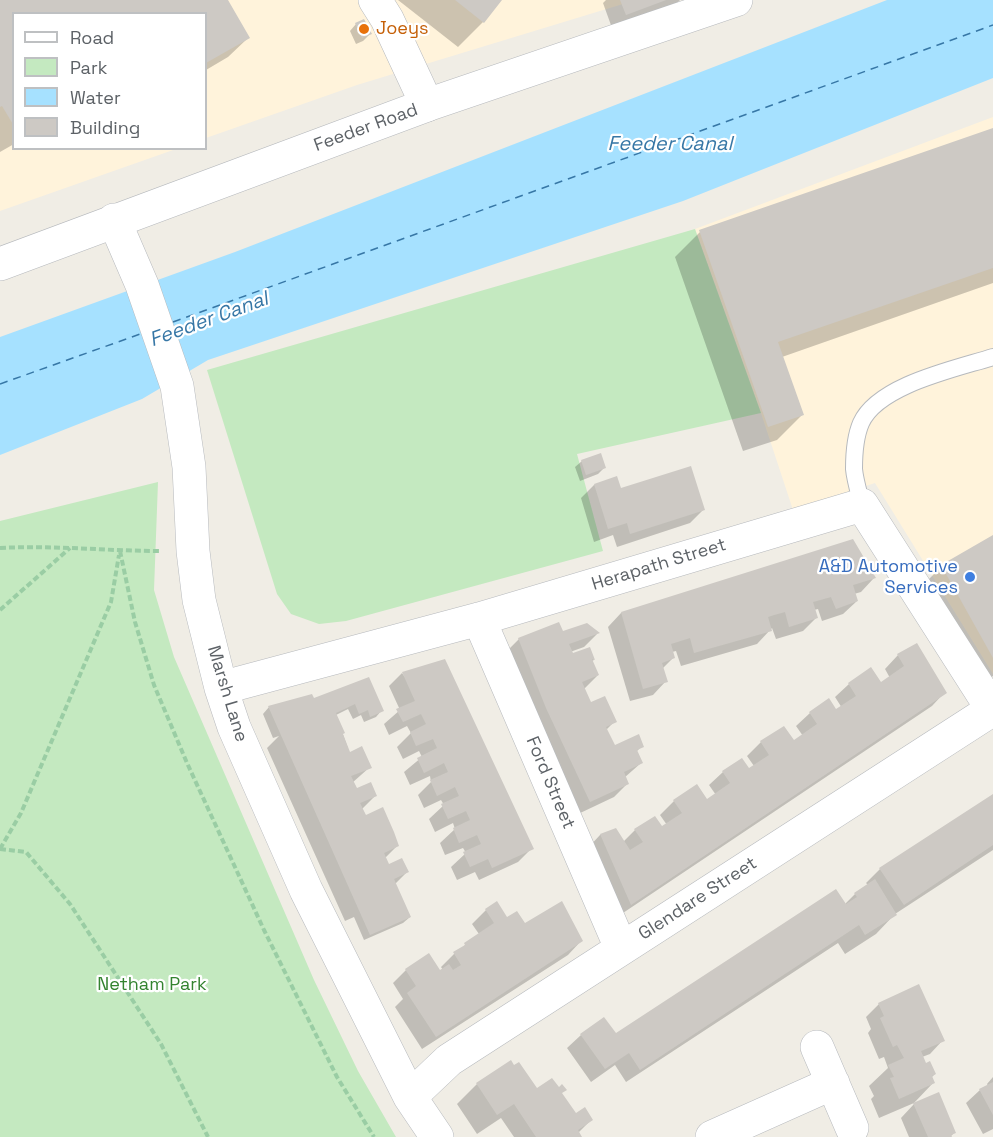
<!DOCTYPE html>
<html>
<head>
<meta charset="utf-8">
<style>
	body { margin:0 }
	#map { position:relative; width:993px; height:1137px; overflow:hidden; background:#f0ede5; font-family:"Space Grotesk",sans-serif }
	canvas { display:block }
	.legend { position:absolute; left:12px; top:12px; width:195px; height:138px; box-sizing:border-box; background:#fff; border:2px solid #bec0c2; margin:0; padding:8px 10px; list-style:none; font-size:18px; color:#5d6267 }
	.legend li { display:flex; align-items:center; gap:12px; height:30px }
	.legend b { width:30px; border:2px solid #bec0c2 }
</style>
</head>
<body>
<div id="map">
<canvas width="993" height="1137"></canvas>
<ul class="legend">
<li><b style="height:8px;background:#fff"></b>Road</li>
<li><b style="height:16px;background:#c4e9c0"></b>Park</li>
<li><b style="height:16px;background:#a6e1ff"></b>Water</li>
<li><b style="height:16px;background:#cdc9c4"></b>Building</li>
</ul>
</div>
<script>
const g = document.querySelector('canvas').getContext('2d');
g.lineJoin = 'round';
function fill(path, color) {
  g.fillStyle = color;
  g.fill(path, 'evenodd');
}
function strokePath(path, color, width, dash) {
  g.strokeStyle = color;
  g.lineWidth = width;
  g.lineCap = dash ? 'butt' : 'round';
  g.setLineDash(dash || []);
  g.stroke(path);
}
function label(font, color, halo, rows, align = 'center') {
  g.font = font + ' "Space Grotesk",sans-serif';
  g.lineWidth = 4.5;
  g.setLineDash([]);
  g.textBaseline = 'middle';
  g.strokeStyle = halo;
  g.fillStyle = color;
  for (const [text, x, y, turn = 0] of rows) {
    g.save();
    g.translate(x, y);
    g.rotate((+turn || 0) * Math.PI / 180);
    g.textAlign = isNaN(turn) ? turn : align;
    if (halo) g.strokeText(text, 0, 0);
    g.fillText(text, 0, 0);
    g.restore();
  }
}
fill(new Path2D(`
	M0 0H636L357 85 206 138V14H14V148L176 149 0 211Z
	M993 117V674L875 483 793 510 761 413 695 229Z`), '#fff3db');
fill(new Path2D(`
	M695 229 761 413 577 454 603 551 346 621 319 624 291 614 277 594 207 370Z
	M158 482 154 590 174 657 314 980 358 1071 396 1137H0V521Z`), '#c4e9c0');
fill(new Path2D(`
	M887 0H993V78L683 201 208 360 142 399 0 455V337L235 252Z`), '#a6e1ff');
fill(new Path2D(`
	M0 0H227L248 38 228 57 206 70V14H14V144L0 152Z
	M398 0H500L483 22 458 47Z
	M606 0H680L675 5 612 28 603 3Z
	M356 24 370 34 363 41 356 44 350 31Z
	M993 129V283L782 357 802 415 777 440 743 451 675 257 700 232Z
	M582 461 604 468 598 474 580 481 575 467Z
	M594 485 620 490 703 510 690 523 617 547 613 535 594 542 581 498Z
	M993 536V676L986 681 928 580 942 566Z
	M874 578 861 592 854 594 857 601 843 614 822 621 818 609 814 610 817 617 803 631 776 639 772 628 757 644 681 666 676 651 672 652 673 658 662 669 666 681 653 695 630 701 608 627 621 613Z
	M562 633 597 634 584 647 570 652 572 655 589 649 594 660 592 661 598 675 584 689 590 704 615 721 606 730 614 747 642 746 636 752 641 763 624 778 627 784 614 797 576 815 506 652 519 639Z
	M898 655 945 692 932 706 617 917 587 849 600 835 615 829 623 842 635 830 662 828 667 825 660 815 674 801 696 786 706 801 716 795 709 785 723 772 749 770 754 766 747 756 761 742 784 728 793 742 803 736 796 726 810 713 836 712 842 708 835 697 849 684H881L890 678 885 669Z
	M402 673 532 848 518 862 479 880 475 872 457 880 451 867 466 853 463 848 445 855 440 843 455 829 453 823 435 832 429 819 444 805 441 800 424 808 418 795 431 782 430 776 410 785 404 772 422 757 419 751 403 759 397 747 411 733 407 726 389 735 384 724 400 710 389 686Z
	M368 679 382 710 376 717 364 722 361 715 353 719 348 709 336 715 350 754 370 767 352 783 356 790 376 795 362 809 365 817 397 846 385 858 388 866 407 872 395 884 410 917 403 923 364 940 354 917 345 921 267 748 279 736 273 738 263 714 269 707 313 700Z
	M993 796V850L895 914 876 934 845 954 838 943 626 1082 615 1065 591 1082 567 1048 581 1035H615L844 905 855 894 868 885 866 883 880 869Z
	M486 910 524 925 581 941 568 955 422 1049 395 1007 403 999 393 983 406 970 439 972 443 970 441 967 454 954 479 934 472 924Z
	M879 1004 943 1040 930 1054 922 1057 925 1064 935 1074 931 1078 933 1083 914 1103 879 1118 871 1099 874 1096 869 1086 888 1068 884 1057 879 1059 868 1033 871 1029 866 1017Z
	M993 1077V1129L983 1134 966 1103 980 1090 988 1086 987 1084Z
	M477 1084 536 1090 558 1089 576 1115 591 1120 578 1133 581 1137H514L501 1118 477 1134 457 1104Z
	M914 1104 955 1132 950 1137H909L901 1118Z`), '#0003');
strokePath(new Path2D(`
	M173 322 993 25
	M0 384 143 333`), '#3777a6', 1.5, [8, 6]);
fill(new Path2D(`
	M0 0H228L250 38 206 63V14H14V126L2 106 0 107Z
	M455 0H502L484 23Z
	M620 0H666L626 15Z
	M364 19 372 34 362 38 355 23Z
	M993 128V268L778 342 804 415 768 427 699 230Z
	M601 453 606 468 586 475 581 460Z
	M691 466 705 510 630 534 627 523 608 529 594 484 617 476 621 488Z
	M993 535V658L941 565Z
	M853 539 876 578 853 585 858 601 836 609 831 597 813 602 818 618 789 627 785 612 774 615 768 617 772 631 694 653 690 638 671 644 675 658 662 663 668 682 643 689 621 612Z
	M559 622 563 631 587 623 600 633 569 644 573 653 590 647 595 660 592 659 599 675 582 682 591 702 605 696 617 722 606 727 615 745 639 734 644 747 637 750 643 763 624 772 629 784 590 802 546 708 518 638Z
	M917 643 947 693 631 905 600 834 616 828 630 850 643 842 634 829 655 816 662 826 682 813 673 800 697 784 707 799 730 783 722 771 742 758 749 768 769 755 760 741 784 726 794 740 817 724 809 712 829 698 836 709 856 696 848 683 871 667 881 682 904 666 897 654Z
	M445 659 534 849 492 868 488 859 470 867 463 852 481 844 477 835 459 843 453 828 470 820 466 811 448 819 441 804 459 796 455 787 437 796 430 780 448 772 444 763 424 773 417 758 437 748 433 739 416 746 410 732 426 724 421 714 403 722 396 709 415 701 402 672Z
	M369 677 384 711 370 717 368 710 359 714 355 704 336 713 345 733 343 734 350 752 362 746 372 768 351 776 357 788 371 782 377 796 360 803 366 815 383 807 394 832 399 846 384 853 389 864 402 858 409 872 394 879 411 917 370 935 268 706 312 694 314 698Z
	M993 794V845L904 905 879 868Z
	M875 879 897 915 865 935 859 925 640 1070 629 1053 605 1069 580 1034 604 1017 616 1033 836 889 846 904 857 897 854 893Z
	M497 901 507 917 517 911 525 923 562 901 583 941 436 1037 407 993 416 986 405 969 429 953 440 970 449 964 453 970 461 965 453 952 465 945 464 943 494 923 485 909Z
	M919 984 945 1041 921 1051 926 1063 930 1061 936 1074 932 1076 935 1083 899 1099 890 1078 894 1077 888 1065 904 1058 897 1045 893 1047 880 1018 884 1016 878 1003Z
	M511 1060 514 1065 519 1062 537 1088 552 1078 559 1087 562 1084 567 1090 562 1093 576 1113 585 1107 593 1120 578 1130 582 1137H536L514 1104 497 1115 476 1083Z
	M993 1082V1115L979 1089Z
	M939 1092 956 1133 951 1135 952 1137H928L913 1103Z`), '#cdc9c4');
const service = new Path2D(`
	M862 505C859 493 855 480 854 469 854 454 855 437 861 423 878 385 955 369 993 357`);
const minor = new Path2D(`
	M375 0 387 19 427 105
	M114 220 142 285 177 386 189 467 193 551 199 600 221 688 234 727 306 890 410 1097 437 1137
	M479 619 621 948
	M221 688 479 619 862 505 993 710
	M817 1047 852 1128
	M410 1097 449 1060 993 709
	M712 1137 833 1083`);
const tertiary = new Path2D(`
	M0 264 427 105 736 0`);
strokePath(service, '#b6b9bd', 18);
strokePath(minor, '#b6b9bd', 34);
strokePath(tertiary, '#b6b9bd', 34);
strokePath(new Path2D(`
	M0 548C53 545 106 551 160 551
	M120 551 135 622 154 685 187 763 264 930 337 1077 374 1137
	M0 610 70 548
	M0 849 26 852 70 904 161 1044 208 1137
	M0 849 21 813 111 602 119 555`), '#9acda4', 4, [6, 3]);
strokePath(service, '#fff', 16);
strokePath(minor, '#fff', 33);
strokePath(tertiary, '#fff', 33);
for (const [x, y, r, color] of [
	[364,29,6,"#e8710a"],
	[970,577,6,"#3f7fe0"]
]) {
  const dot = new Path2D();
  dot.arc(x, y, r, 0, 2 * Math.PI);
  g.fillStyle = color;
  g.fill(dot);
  strokePath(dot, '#fff', 2);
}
label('18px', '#c56008', '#fff', [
	["Joeys",376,29]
], 'left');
label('18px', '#5d6267', '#fff', [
	["Feeder Road",366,128,-20],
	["Herapath Street",659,565,-17],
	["Marsh Lane",227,694,73],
	["Ford Street",550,783,67],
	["Glendare Street",698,899,-33]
]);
label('18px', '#366cbe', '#fff', [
	["A&D Automotive",958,567],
	["Services",958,588]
], 'right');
label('18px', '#33832f', '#fff', [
	["Netham Park",152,985]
]);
label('italic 20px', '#3777a6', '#fff', [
	["Feeder Canal",670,145],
	["Feeder Canal",209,320,-20]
]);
</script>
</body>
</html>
